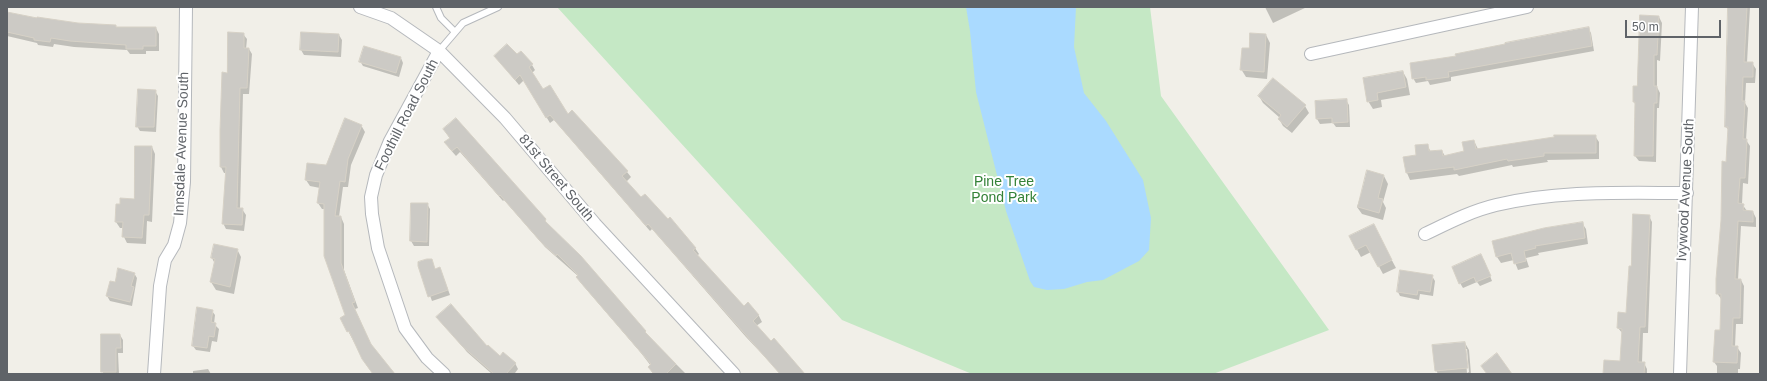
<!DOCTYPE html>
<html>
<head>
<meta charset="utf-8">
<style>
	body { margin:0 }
	#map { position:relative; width:1767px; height:381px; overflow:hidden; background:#f1efe8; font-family:Helvetica,sans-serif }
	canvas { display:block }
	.frame { position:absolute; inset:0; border:8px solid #5f6368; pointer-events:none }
	.scale { position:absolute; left:1625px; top:20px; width:96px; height:18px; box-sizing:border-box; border:2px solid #5f6368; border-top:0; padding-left:5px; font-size:12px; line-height:14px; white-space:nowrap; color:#5f6368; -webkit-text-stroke:3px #fff; paint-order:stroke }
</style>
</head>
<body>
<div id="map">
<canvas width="1767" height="381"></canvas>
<div class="frame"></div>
<div class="scale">50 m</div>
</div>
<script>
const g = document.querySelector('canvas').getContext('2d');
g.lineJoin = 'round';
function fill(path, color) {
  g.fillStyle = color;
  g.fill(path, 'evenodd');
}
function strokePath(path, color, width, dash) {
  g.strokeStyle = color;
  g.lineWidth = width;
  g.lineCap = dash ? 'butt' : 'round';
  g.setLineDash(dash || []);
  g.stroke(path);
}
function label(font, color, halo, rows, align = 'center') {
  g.font = font + ' Helvetica,sans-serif';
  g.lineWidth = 4;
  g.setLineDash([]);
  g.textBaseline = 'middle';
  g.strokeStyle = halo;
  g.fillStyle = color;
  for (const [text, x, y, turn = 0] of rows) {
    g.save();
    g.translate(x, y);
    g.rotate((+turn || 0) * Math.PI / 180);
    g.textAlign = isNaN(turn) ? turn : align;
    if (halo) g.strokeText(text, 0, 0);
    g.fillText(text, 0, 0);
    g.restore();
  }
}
fill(new Path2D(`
	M557 7H1150L1161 96 1329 330 1213 374H972L842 320Z`), '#c5e8c5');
fill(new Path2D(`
	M966 7H1076L1074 47 1084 93 1106 121 1143 180 1151 218 1149 250 1139 261 1103 280 1087 282 1064 289 1047 290 1034 287 1030 281 1006 211 976 92 970 31Z`), '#aadaff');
fill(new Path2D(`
	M1265 7H1307L1273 23Z
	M1729 7H1750L1747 63H1752L1756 69 1755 83H1746L1745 103 1748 108 1746 140 1750 146 1748 184 1743 183 1742 204 1747 211 1753 212 1756 218V227L1741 226 1738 280H1741L1744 286 1743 324H1736L1735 347H1737L1741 353 1740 369H1738V374H1717V366L1714 362 1721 331V299L1717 293 1729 131 1726 127Z
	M7 13 38 20 116 28H156L159 34V51H146V54H130L127 50 74 47 54 44 53 47 38 45 37 43 7 36Z
	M1659 17 1662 23 1660 61 1657 60V87L1660 93 1659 108H1657L1656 162 1639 161 1635 156 1636 106 1634 102Z
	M1588 28 1591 33 1594 51 1451 77V81L1430 85 1428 81 1416 83 1413 78 1457 57Z
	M302 33 339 35 342 40 341 57 304 55 301 50Z
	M243 34 247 39 246 49H249L252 54 249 94H243L240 209H242L246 215 244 231 226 229 223 223 227 173H224L221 167 228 74Z
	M1266 35 1270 43 1267 79 1246 77 1241 69 1249 49Z
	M495 56H516L532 65 535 70 532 73 543 91 568 116 572 112 627 172 631 177 626 182 641 199 668 220 670 219 695 248 699 254 697 256 743 308 748 304 759 316 762 322 756 326 804 374H781L746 337 652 229 650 231 554 120 550 123 524 80 519 85Z
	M401 58 403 63 399 77 363 66 360 61Z
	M1403 72 1407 79 1410 95 1381 100 1382 107 1373 109 1368 101 1364 79Z
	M155 91 158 96 156 132 140 131 137 126Z
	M1259 96 1305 106 1309 113 1292 133 1283 126 1279 119 1280 118 1263 103Z
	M1346 100 1349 105 1350 127H1336L1333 123 1320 124 1317 119Z
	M361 125 365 132 351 165 348 187H343L339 217H341L344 224V270L358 308 355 309 372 347 395 374H373L367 366 341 318 346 316 325 209H322L318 203 320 188 310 186 306 180 327 167Z
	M444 129 545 220 548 225 580 257 648 336 686 374H653L649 367 651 366 641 353 580 282 578 276 545 247 504 200 503 201 460 152 456 156 449 148 446 143 450 139Z
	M1595 136 1599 142V159L1547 160 1548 162 1513 167 1512 165 1459 176 1457 174 1410 180 1407 173 1405 158 1418 156 1427 145 1431 152 1442 151 1445 156 1465 152 1474 141 1478 149Z
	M152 147 155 154 152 222 147 221 146 244 127 243 124 237V228H120L116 222 121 205 135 200Z
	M1368 172 1384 176 1388 184 1383 202 1386 208 1383 220 1362 214 1357 207Z
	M427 204 430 209 429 246H414L411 241Z
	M1649 216 1652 222 1648 333H1643L1642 363H1644L1647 369V374H1604L1621 362 1623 334 1618 328 1619 313 1627 314 1632 267Z
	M1582 223 1586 229 1588 244 1538 253 1539 255 1526 258 1529 267 1518 270 1514 260 1501 263 1497 257 1494 242Z
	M1377 232 1396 268 1383 274 1371 252 1361 257 1350 237Z
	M215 245 237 249 241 257 234 294 216 290 211 282 215 264 212 258Z
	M431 259 435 269 440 268 442 273 450 295 432 301 418 263Z
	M1484 260 1492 281 1480 286 1477 282 1463 288 1460 283Z
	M134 273 137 278 132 306 110 301 107 296 116 283Z
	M1432 276 1435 281 1433 296 1420 294 1419 300 1400 296 1398 292Z
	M212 311 215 315 214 324 219 329 217 342 212 341 210 352 196 350 193 346Z
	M438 317 500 357 515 363 518 369 515 373 516 374H492L467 352Z
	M120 335 123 340V353H118L119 374H104L102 371Z
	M1465 343 1469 350 1471 374H1438L1436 370ZM1465 349H1467L1469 372 1467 373Z
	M208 369 211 374H193V371Z`), '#0003');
const building = new Path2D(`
	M1728 7H1747L1744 62H1753V77H1743L1742 101H1745L1743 139H1747L1745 178H1740L1738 203 1744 204 1743 210 1753 211V222L1738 221 1735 279H1741L1740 318H1733L1732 346H1738L1737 363 1713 362 1715 330H1720L1721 294H1716V279L1721 220 1722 161 1726 162 1728 127H1725Z
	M7 12 37 18V17L78 23 116 25V27H156V46H143V49H126V45L70 41 51 38 50 42 34 40V38L7 32Z
	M1640 15 1659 16 1657 55H1654V86H1657V103H1654L1653 156H1634L1635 102H1633V86H1637Z
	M1589 27 1592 46 1448 72 1449 77 1426 80V77L1412 79 1410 63 1456 56 1455 54 1505 44V43Z
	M228 32 244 33V48H249L247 88H240L237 208H243L242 225 222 224 226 167H220V130L222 72 227 73Z
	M301 32 339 34 338 52 300 50Z
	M1250 33 1266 34 1264 72 1240 70 1242 48H1249Z
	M507 44 517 54 521 51 533 64 529 67 543 89 550 85 568 114 572 110 628 171 622 176 641 197 645 194 668 219 670 217 696 248 693 250 744 306 748 302 759 315 753 321 771 341 774 338 805 374H780L648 224 646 226 622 198 550 115 546 118 520 75 515 80 494 56Z
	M364 46 401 57 396 73 359 62Z
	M1403 71 1406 87 1377 93 1378 100 1367 102 1363 78Z
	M1273 78 1306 105 1287 127 1278 119 1281 115 1258 96Z
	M138 89 156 90 154 127H136Z
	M1347 99 1348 122 1332 123V118L1316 119 1315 101Z
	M345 118 362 125 348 159 345 182 340 181 335 216H341V263L355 302 352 303 371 344 395 374H373L362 359 349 331 347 332 340 318 345 315 324 256V204L317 203 320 182 305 180 307 163 326 165Z
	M456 118 546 219 545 221 581 256 646 331 645 332 676 364 666 374H654L648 367 651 364 576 277 578 275 557 254 556 256 541 242 500 195 499 196 457 147 452 151 444 142 450 138 443 129Z
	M1554 135H1596V153H1544V156L1508 161 1507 159 1454 170V167L1406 173 1403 157 1416 155 1415 145 1428 144 1429 151 1442 150 1443 156 1464 151 1462 142 1474 140 1476 149 1554 137Z
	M135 146H152L149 215H144L142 238 122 237 123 222H115L116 204H120V198L134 199Z
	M1367 170 1384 175 1378 198 1383 199 1379 213 1358 207Z
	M411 203H428L427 242 410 241Z
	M1633 214 1650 215 1645 327H1640L1638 362H1645L1644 374H1603L1604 360 1620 361 1622 329 1617 328 1618 312 1626 313 1629 266H1631Z
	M1583 222 1585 238 1535 246 1536 248 1524 251 1526 261 1514 264 1511 253 1496 257 1492 241 1544 228Z
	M1374 224 1392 260 1378 267 1366 245 1356 250 1349 236Z
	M214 244 238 249 230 287 210 282 215 259 211 258Z
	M1481 254 1491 276 1476 282 1474 277 1459 284 1452 267Z
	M427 259H432L435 269 440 267 448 290 428 297 418 266V262Z
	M118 268 135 273 131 286 134 287 130 302 106 296 110 281 115 282Z
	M1400 270 1433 275 1430 292 1418 290 1417 295 1397 292Z
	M451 304 487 346 488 345 500 356 503 352 516 363 506 374H494L462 346 436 317Z
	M197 307 213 310 211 322 216 323 214 337 209 336 207 348 192 346Z
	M101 334H120L121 348H116V372H101Z
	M1465 342 1468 368 1435 371 1432 345Z
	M1497 353 1512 374H1487L1481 366Z`);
fill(building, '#cccac5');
strokePath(building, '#d6d1c6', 1);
const service = new Path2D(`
	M436 7 441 18 455 32
	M439 51 463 23 498 7`);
const minor = new Path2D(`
	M360 7 391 18 439 51 505 118 595 224 734 374
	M439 51 390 141 376 175 371 197 372 214 378 248 405 328 427 358 444 374
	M1311 54 1527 7
	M1425 234C1448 223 1471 211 1496 205 1558 190 1623 193 1687 193
	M154 374 160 286 165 260 174 245 180 223 184 182 186 7
	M1680 374 1692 7`);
strokePath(service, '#b5b8bc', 8);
strokePath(minor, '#b5b8bc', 14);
strokePath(service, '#fff', 6);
strokePath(minor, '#fff', 12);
label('14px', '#5f6368', '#fff', [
	["Foothill Road South",407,115,-63],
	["Innsdale Avenue South",182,144,-88],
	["81st Street South",556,178,50],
	["Ivywood Avenue South",1686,190,-87]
]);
label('14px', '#348238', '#fff', [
	["Pine Tree",1004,182],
	["Pond Park",1004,198]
]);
</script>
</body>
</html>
